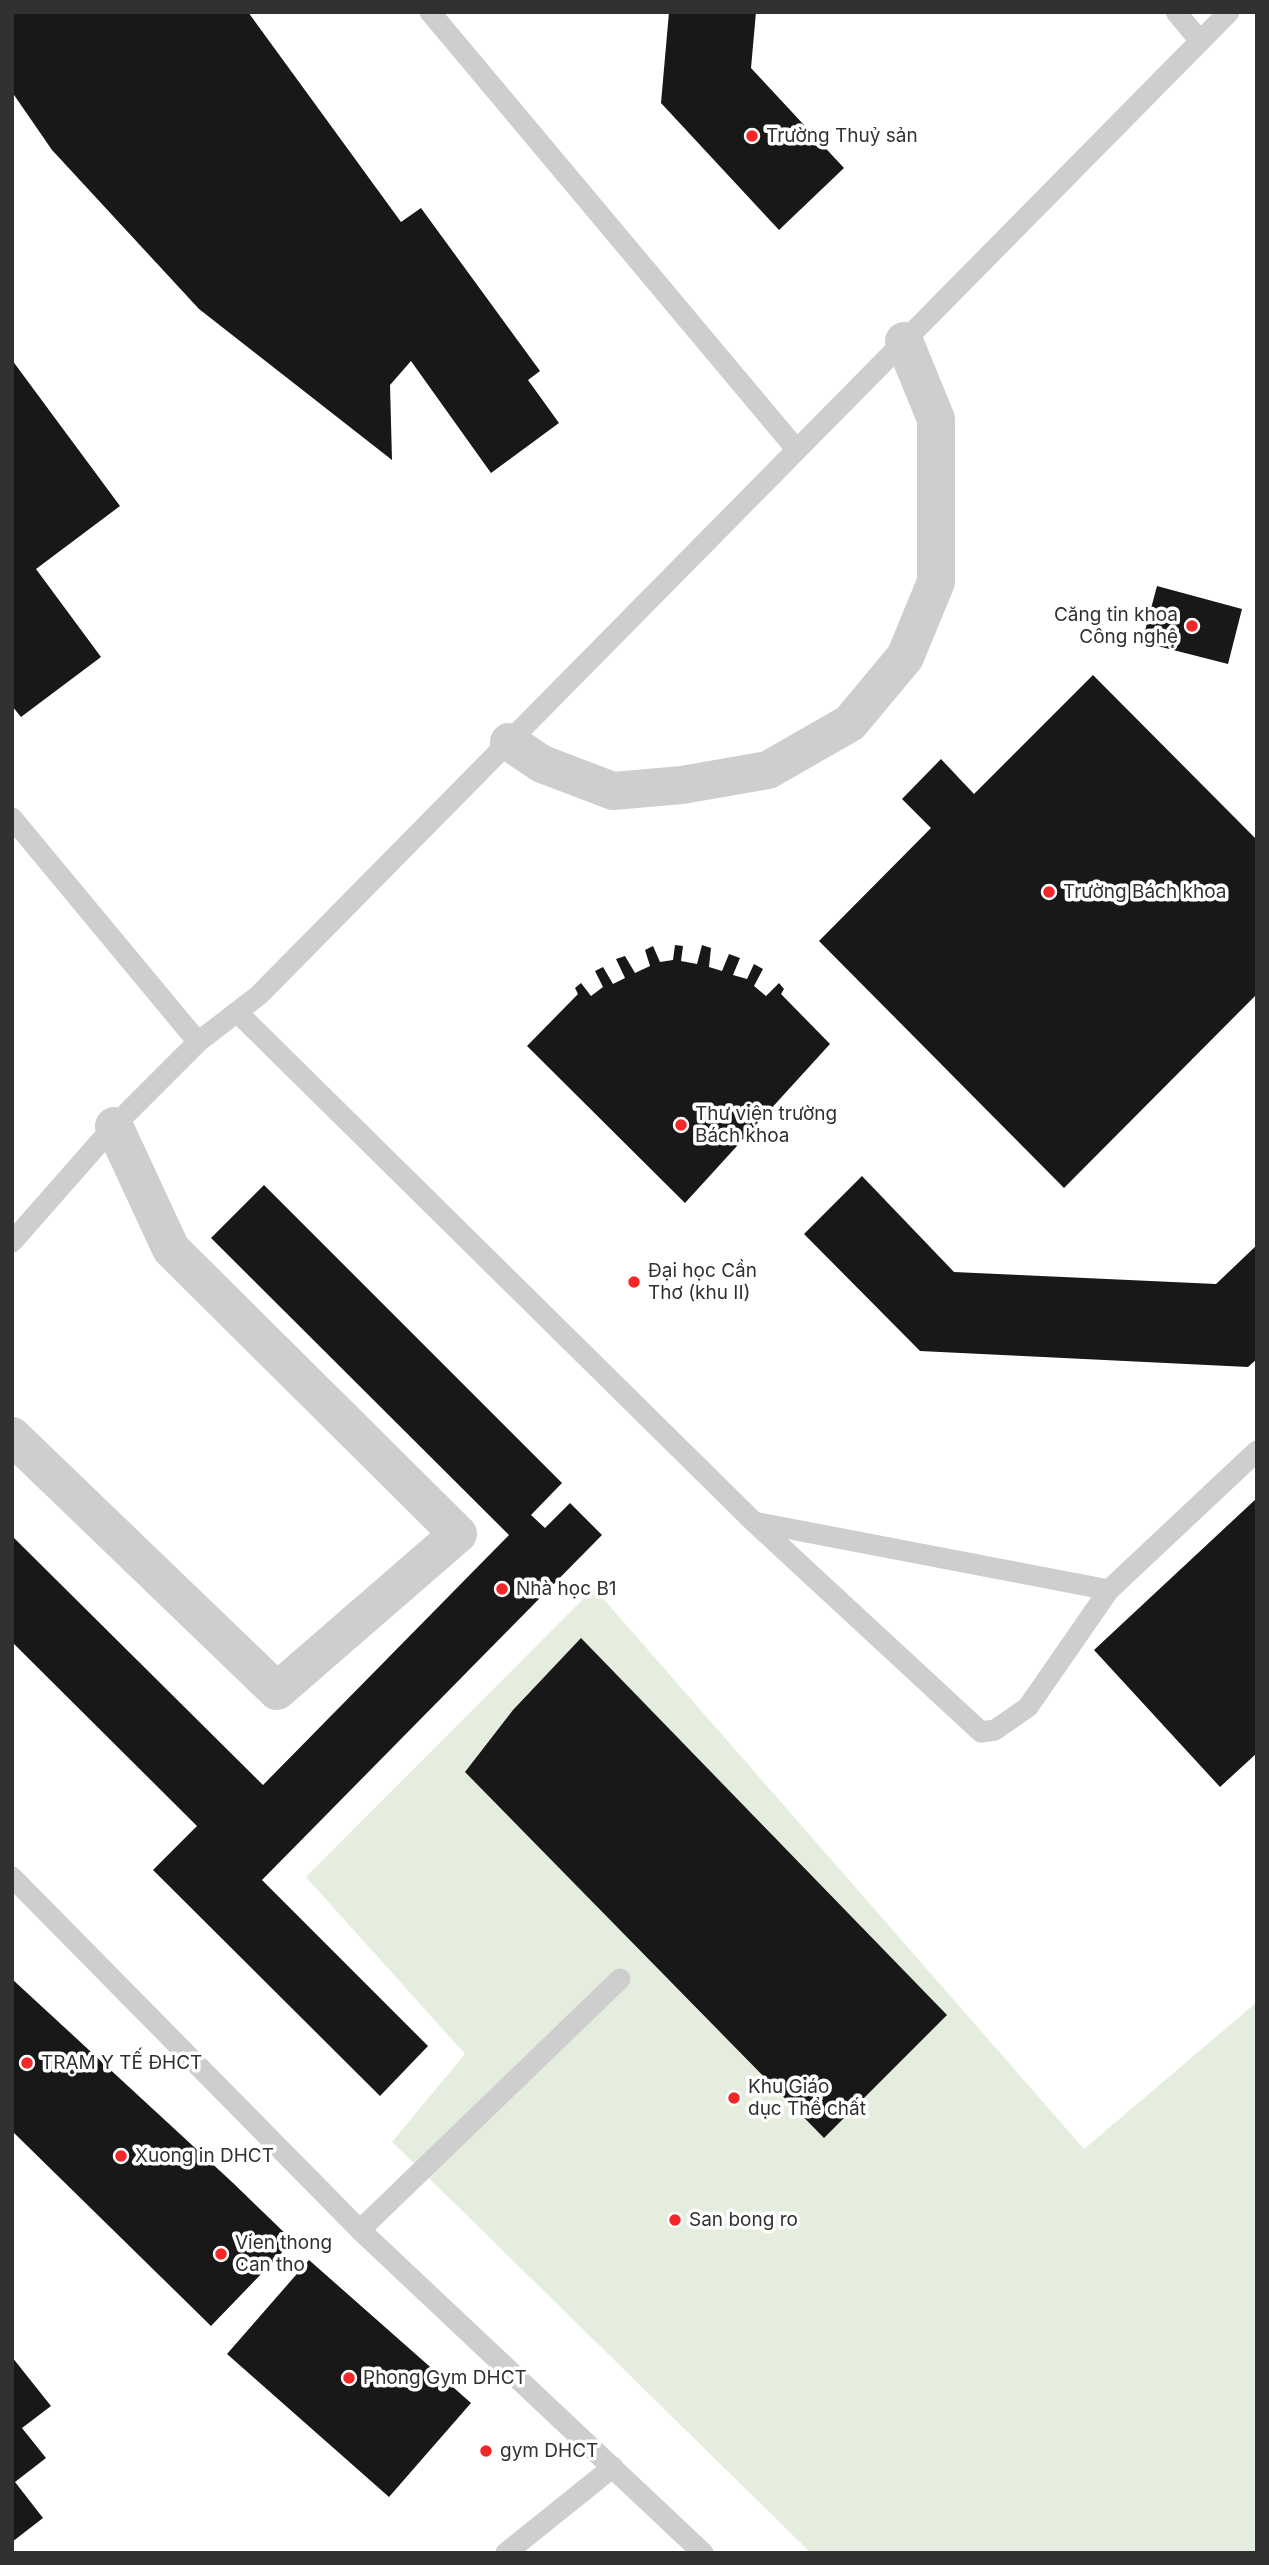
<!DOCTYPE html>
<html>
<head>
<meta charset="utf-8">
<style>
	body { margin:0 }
	#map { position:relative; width:1269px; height:2565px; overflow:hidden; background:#fff; font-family:Inter,sans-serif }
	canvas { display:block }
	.frame { position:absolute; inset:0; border:14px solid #313131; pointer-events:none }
</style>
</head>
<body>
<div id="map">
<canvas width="1269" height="2565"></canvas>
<div class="frame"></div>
</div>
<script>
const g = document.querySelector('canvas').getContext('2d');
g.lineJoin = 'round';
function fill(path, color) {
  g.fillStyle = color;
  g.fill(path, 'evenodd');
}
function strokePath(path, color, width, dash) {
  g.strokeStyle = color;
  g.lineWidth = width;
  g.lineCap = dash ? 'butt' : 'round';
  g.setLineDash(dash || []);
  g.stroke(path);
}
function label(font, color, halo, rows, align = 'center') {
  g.font = font + ' Inter,sans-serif';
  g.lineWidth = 7;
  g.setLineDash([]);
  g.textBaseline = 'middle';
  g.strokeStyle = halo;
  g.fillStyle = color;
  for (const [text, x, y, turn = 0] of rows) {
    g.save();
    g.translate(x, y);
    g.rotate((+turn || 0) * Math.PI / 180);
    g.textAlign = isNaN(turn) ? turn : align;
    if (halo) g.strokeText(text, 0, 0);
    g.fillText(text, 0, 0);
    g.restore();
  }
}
fill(new Path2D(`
	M594 1588 1084 2149 1257 2002V2553H811L392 2142 465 2054 306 1877Z`), '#e5eede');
fill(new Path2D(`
	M12 12H248L401 222 421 208 540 371 528 380 559 423 491 473 411 361 390 385 392 460 199 309 52 150 12 92Z
	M669 12H756L751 68 844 168 779 230 661 103Z
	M12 360 120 506 36 569 101 657 21 717 12 706Z
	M1157 586 1242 609 1228 664 1142 642Z
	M1093 675 1257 840V994L1064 1188 819 941 931 828 902 799 941 759 974 794Z
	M675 945 683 946 681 961 697 964 702 945 711 948 709 967 722 971 729 954 740 958 733 975 747 979 754 964 763 969 754 986 766 996 779 983 784 989 781 994 830 1044 685 1203 527 1046 578 994 575 988 581 983 591 996 603 987 595 971 603 967 613 984 625 978 616 959 625 956 635 973 650 966 645 950 653 946 660 962 673 960Z
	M862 1176 954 1272 1216 1284 1257 1245V1359L1248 1367 920 1351 804 1234Z
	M264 1185 562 1483 531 1515 545 1528 570 1503 602 1535 262 1880 428 2046 380 2096 153 1870 197 1826 12 1642V1536L263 1785 509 1535 211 1238Z
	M1257 1498V1753L1220 1787 1094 1650Z
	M581 1638 947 2015 824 2138 465 1772 513 1710Z
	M12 1979 232 2182 293 2241 211 2326 12 2131Z
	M309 2260 471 2403 389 2497 227 2354Z
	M12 2357 51 2406 22 2428 46 2458 15 2482 43 2518 12 2542Z`), '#181818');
strokePath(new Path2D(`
	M430 12 797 450
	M1176 12 1200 41
	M12 818 198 1042
	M237 1012 754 1522 981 1732 995 1730 1028 1707 1109 1590
	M12 1242 114 1126 198 1042 259 995 1229 12
	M754 1522 1109 1590 1257 1451
	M12 1877 360 2230 703 2553
	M360 2230 620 1979
	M506 2553 613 2467`), '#cecece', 21);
strokePath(new Path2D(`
	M509 742 542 764 613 791 682 785 768 770 850 723 905 657 936 582V419L904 341
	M12 1436 277 1691 458 1534 171 1249 114 1126`), '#cecece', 38);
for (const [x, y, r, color] of [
	[752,136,7,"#f42627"],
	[1192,626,7,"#f42627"],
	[1049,892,7,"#f42627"],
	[681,1125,7,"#f42627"],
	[634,1282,7,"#f42627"],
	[502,1589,7,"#f42627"],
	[27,2063,7,"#f42627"],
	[734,2098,7,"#f42627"],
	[121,2156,7,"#f42627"],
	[675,2220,7,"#f42627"],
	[221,2254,7,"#f42627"],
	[349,2378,7,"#f42627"],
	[486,2451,7,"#f42627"]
]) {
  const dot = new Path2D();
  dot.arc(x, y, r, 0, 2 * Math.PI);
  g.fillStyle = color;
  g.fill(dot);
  strokePath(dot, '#fff', 2.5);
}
label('19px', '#313131', '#fff', [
	["Trường Thuỷ sản",766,136],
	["Căng tin khoa",1178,615,"right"],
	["Công nghệ",1178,637,"right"],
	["Trường Bách khoa",1063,892],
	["Thư viện trường",695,1114],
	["Bách khoa",695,1136],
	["Đại học Cần",648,1271],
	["Thơ (khu II)",648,1293],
	["Nhà học B1",516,1589],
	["TRẠM Y TẾ ĐHCT",41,2063],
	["Khu Giáo",748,2087],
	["dục Thể chất",748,2109],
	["Xuong in DHCT",135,2156],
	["San bong ro",689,2220],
	["Vien thong",235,2243],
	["Can tho",235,2265],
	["Phong Gym DHCT",363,2378],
	["gym DHCT",500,2451]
], 'left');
</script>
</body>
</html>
